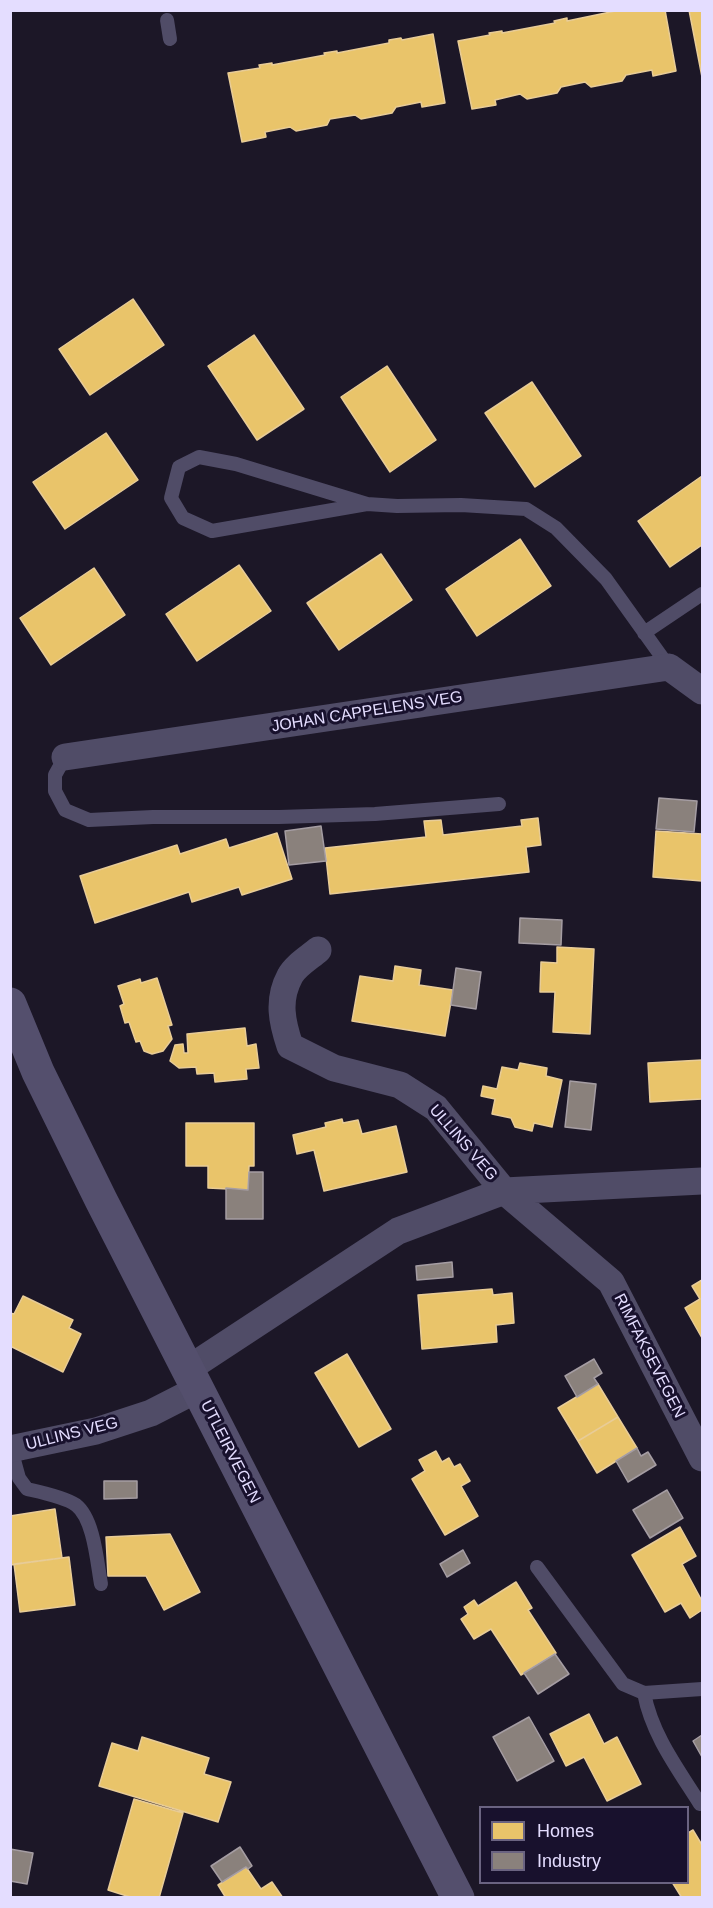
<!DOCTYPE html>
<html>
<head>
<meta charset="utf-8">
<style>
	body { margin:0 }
	#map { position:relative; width:713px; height:1908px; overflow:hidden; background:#1c1727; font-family:Helvetica,sans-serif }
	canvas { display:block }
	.frame { position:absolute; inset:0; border:12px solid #e4ddff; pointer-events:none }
	.legend { position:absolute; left:479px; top:1806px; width:210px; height:78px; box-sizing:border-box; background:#18112d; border:2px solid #6a6381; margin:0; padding:8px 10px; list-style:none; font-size:18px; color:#e4ddff }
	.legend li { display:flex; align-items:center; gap:12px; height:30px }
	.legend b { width:30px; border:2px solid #6a6381 }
</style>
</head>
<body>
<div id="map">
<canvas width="713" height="1908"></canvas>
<div class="frame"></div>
<ul class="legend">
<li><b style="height:16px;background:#e9c46a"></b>Homes</li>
<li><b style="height:16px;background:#8a817c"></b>Industry</li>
</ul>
</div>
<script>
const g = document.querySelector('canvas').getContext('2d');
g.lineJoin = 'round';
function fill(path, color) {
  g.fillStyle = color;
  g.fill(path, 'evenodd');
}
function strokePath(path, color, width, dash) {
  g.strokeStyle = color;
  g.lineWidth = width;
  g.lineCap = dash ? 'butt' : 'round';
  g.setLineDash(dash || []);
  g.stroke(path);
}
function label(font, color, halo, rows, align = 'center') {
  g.font = font + ' Helvetica,sans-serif';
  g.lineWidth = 6;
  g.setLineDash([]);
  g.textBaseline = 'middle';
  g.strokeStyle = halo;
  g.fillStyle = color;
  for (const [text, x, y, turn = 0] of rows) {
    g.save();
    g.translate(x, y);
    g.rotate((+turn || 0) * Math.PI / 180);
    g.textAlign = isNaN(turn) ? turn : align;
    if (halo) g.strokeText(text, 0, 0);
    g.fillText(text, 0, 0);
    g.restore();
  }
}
const homes = new Path2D(`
	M665 10 676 71 653 76 652 70 626 75 622 81 591 87 585 82 561 87 557 93 527 99 520 94 495 100 496 105 472 109 458 41 490 35 489 33 502 31V33L555 23 554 21 567 18V21L620 10Z
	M689 10H702V77Z
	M433 34 445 103 422 107 421 102 396 107 392 113 361 119 355 115 330 119 327 125 296 131 290 127 265 132 266 137 242 142 228 73 260 68 259 65 272 63V65L325 55 324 53 337 51V53L389 43V40L401 38 402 40Z
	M133 299 164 345 90 395 59 349Z
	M254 335 304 409 257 440 208 366Z
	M387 366 436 440 390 472 341 397Z
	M532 382 581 456 535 487 485 413Z
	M106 433 138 480 65 529 33 482Z
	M702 476V545L670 567 638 521Z
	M520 539 551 586 477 636 446 589Z
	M381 554 412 600 339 650 307 603Z
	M239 565 271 611 197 661 166 614Z
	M94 568 125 615 51 665 20 618Z
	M538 818 541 845 526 847 529 872 330 894 325 848 426 837 424 821 441 820 443 835 522 826 521 820Z
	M656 831 702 834V881L653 877Z
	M277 833 292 879 242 895 239 887 192 902 189 892 95 923 80 876 177 845 180 854 226 839 229 848Z
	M557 947 594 949 590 1034 553 1032 555 992H540L541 962 557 963Z
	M395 966 421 970 419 985 453 990 445 1036 352 1021 360 976 393 981Z
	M157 978 172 1025 168 1026 172 1039 163 1051 152 1054 144 1051 140 1041 136 1042 129 1022 125 1023 120 1006 124 1004 118 986 140 979 141 983Z
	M245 1028 247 1046 256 1044 259 1068 246 1069 247 1079 215 1082 214 1073 197 1074 196 1067 179 1068 170 1061 175 1045 183 1044 184 1053H188L187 1034Z
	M702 1060V1099L650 1102 648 1063Z
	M520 1063 547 1068 546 1076 562 1080 552 1127 534 1123 532 1131 515 1127 511 1118 492 1114 495 1099 481 1096 483 1086 497 1089 502 1067 518 1070Z
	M342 1119 343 1123 358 1120 362 1134 396 1126 407 1172 324 1191 314 1150 297 1154 293 1135 326 1127 325 1123Z
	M186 1123H254V1166H249L248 1190 208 1188V1166H186Z
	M702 1280V1338L685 1308 700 1299 692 1286Z
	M492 1289 493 1295 512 1293 514 1323 496 1325 497 1342 422 1349 418 1295Z
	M23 1296 73 1320 69 1328 81 1334 63 1372 10 1346V1313L14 1314Z
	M347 1354 391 1429 359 1447 315 1373Z
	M598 1384 618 1417 578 1441 558 1408Z
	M618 1417 637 1448 597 1473 578 1441Z
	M436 1451 442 1462 449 1458 454 1467 460 1464 470 1481 461 1486 478 1516 445 1535 412 1479 425 1471 419 1460Z
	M55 1509 62 1558 10 1565V1516Z
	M680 1527 696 1556 682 1564 702 1601V1610L690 1618 681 1603 665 1612 632 1555Z
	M170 1534 200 1592 164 1610 146 1576H108L106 1537Z
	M69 1557 75 1605 20 1612 14 1564Z
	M516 1582 532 1608 528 1610 556 1653 521 1675 491 1629 474 1639 461 1619 468 1614 464 1607 474 1600 478 1606Z
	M589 1714 604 1744 617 1737 641 1784 607 1801 584 1757 566 1766 550 1734Z
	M142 1737 209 1758 204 1774 231 1782 218 1822 99 1786 112 1743 138 1751Z
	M134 1799 183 1813 159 1898H133L108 1890Z
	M693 1830 702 1845V1898H682L672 1882H688V1833Z
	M246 1867 261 1889 272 1882 283 1898H226L218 1885Z`);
fill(homes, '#e9c46a');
strokePath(homes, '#e8cc97', 1.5);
const industry = new Path2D(`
	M659 798 697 801 694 832 656 829Z
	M321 826 326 861 289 865 285 831Z
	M520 918 562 920 561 945 519 943Z
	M456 968 481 972 476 1009 451 1005Z
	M570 1081 596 1084 591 1130 565 1127Z
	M249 1172H263V1219H226V1188L248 1190Z
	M452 1262 453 1277 417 1280 416 1266Z
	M594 1359 602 1373 594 1378 598 1384 577 1397 565 1376Z
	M637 1448 641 1456 648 1452 656 1465 628 1482 616 1461Z
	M104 1481H137V1498L104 1499Z
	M667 1490 683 1518 650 1538 633 1510Z
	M463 1550 470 1563 447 1577 440 1564Z
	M555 1654 569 1674 538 1694 524 1673Z
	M529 1717 554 1761 517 1781 493 1737Z
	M702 1735V1757L693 1741Z
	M240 1847 252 1866 248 1869 246 1867 222 1882 211 1866Z
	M10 1849 33 1853 27 1884 10 1881Z`);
fill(industry, '#8a817c');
strokePath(industry, '#a59da3', 1.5);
strokePath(new Path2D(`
	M167 20 170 39
	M367 504 212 531 183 518 171 498 179 467 199 457 236 464 367 504 397 506 461 505 526 509 556 528 606 579 669 667
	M644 633 702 594
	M65 757 55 775V791L65 810 89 820 153 817H279L375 814 499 804
	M11 1449 19 1478 27 1489C40 1492 65 1497 76 1505 94 1519 97 1562 101 1584
	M537 1567 623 1684 644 1693 702 1689
	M644 1693C652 1735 678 1769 700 1804`), '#504c67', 14);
strokePath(new Path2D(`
	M65 757 669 667 702 691
	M318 950C310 957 295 966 290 976 277 1000 282 1022 290 1046L334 1068 400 1085 436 1108 504 1191 611 1282 702 1458
	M188 1369 398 1231 504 1191 702 1181
	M10 1449 96 1431 151 1413 198 1389`), '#504c67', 27);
strokePath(new Path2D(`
	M10 1004 38 1072 101 1200 458 1898`), '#544f6d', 33);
label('16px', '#e4ddff', '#18112d', [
	["JOHAN CAPPELENS VEG",367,712,-9],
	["ULLINS VEG",463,1143,49],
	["RIMFAKSEVEGEN",649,1356,63],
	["ULLINS VEG",72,1434,-14],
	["UTLEIRVEGEN",230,1452,63]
]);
</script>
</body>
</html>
